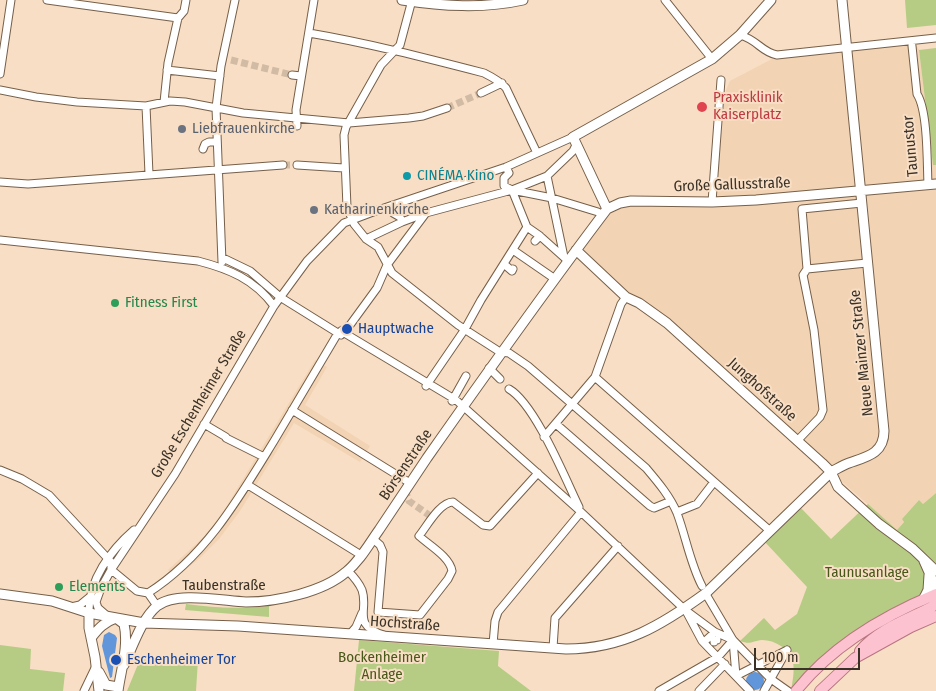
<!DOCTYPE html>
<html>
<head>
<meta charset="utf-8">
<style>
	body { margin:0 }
	#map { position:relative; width:936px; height:691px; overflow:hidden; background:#f8dec4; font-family:"Fira Sans Condensed",sans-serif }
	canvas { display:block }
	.scale { position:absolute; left:754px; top:648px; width:106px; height:22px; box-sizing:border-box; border:2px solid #3a3127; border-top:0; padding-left:6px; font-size:15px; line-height:18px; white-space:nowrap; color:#3a3127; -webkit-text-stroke:4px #f8dec4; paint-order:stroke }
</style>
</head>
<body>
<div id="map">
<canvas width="936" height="691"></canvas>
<div class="scale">100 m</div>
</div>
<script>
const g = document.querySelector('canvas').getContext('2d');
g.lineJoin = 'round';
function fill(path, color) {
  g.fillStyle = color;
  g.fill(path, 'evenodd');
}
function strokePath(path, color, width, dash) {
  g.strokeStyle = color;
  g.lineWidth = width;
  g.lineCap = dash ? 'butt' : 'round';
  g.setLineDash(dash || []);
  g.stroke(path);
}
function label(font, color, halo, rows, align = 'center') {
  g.font = font + ' "Fira Sans Condensed",sans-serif';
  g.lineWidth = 4;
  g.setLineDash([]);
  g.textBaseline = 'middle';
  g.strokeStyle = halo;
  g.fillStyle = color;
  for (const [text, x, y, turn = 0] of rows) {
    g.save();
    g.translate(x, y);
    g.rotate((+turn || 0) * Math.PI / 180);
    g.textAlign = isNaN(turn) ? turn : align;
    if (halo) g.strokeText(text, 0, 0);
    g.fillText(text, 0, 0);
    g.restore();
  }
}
fill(new Path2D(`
	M915 42 919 50 933 165H936V493L923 504 919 500 902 519 904 521 897 530 579 250 608 212 628 203 714 204 724 103 726 90 730 81 772 59Z
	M315 360 327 367 305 405 370 446 360 462 294 423 240 511 219 539 200 558 175 578 168 570 209 532 228 504Z`), '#f2d3b3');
fill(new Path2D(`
	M905 0H936V25L907 28Z
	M936 48V165H933L919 50Z
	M936 493V578L912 604 869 627 791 691C794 673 798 657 781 646 775 642 769 640 762 640 752 641 751 645 740 641L764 618 775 630 797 614 807 587 764 541 799 506 831 539 868 504 897 530 904 522 902 519 919 500 923 504Z
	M186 604C214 608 241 609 269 606V617L185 610Z
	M359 640 499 651 498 666 531 691H354Z
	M0 645 31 649 30 669 65 673 63 691H0Z
	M141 657H144V659L198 660 196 691H127Z`), '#b6cc84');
fill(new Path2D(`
	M109 632 115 635 117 638 112 677 110 678 102 646 104 635Z
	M746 681a9 9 0 1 1 18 0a9 9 0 1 1-18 0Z`), '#6296db');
strokePath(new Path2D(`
	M231 60 292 75
	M447 108 481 93
	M283 165H297
	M405 490 409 501 433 518`), '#d2bba5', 7, [7, 3.5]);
const street = new Path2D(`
	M47 0 178 18 184 11 186 0
	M412 0 400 45 381 65 346 127 344 135 347 207 354 224 366 239 378 247 392 273 458 325 500 352 509 353 528 366 646 468C657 481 670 496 677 513 686 537 690 563 702 586
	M665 0 712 59
	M309 33C368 43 426 58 484 73 492 77 500 81 506 88L537 153
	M740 35C758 40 761 52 777 55L936 38
	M912 46 917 94C928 111 927 163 928 185
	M167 70 220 76
	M0 74 11 0
	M292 75 301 76
	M0 90 36 97 77 102 146 106 170 101 185 102 243 113 349 123 409 118 423 116 447 108
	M481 93 502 83
	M164 102 168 63 178 18
	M146 106 149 174
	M297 126 296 110 314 0
	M203 149 205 144 209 142H217
	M297 165 344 168
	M506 167 509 173 504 178V186L512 190 527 227 540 236 568 261
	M547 176 564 257
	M0 182 28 184 283 165
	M512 190 552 198 598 212
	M712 202 721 80
	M393 213 400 217 402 222
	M366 239 402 222 426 213 512 190 547 176 573 151 576 145
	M0 240 198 261C229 269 254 279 274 306
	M535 241 540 236
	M513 250 555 279
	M223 258 250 271 280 297 341 335
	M222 262 216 108 221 66 235 0
	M504 264 512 271 513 269
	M807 269 802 209 862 203
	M341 331 456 400 581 512 684 609 715 632 733 640
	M489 368 500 379
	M595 377 769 530
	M426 386 465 329 481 300 527 227
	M509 389C535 404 565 478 579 507
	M452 401 466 376
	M292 410 410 483
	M204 424 226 437
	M556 424 650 506 654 508 671 501
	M544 437 595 377 621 304 626 297
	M226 438 264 457
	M797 441 820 417 823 410 814 330 803 275 807 269 867 263
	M0 470 22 479 49 495 111 562V570
	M248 485 361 555
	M677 512 697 504 714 482
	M373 539 380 545 383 552 378 612 420 615 448 579 452 571C450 557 429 545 419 536 427 526 440 502 453 502L483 525 490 526 538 473
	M348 571C353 576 359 583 362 590 369 610 351 625 384 635
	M114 572 137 591 148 593
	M148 593C206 556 239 498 274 441 295 405 317 369 338 333L350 325 377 288 387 265 426 213
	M148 593 157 606
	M707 596 733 640 771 679 788 691
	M71 607 80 605 91 596
	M686 611 702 641 750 691
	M89 613C88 580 111 550 134 530
	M106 615 98 608 96 602 101 588 111 570 175 474 274 306 307 261 344 223 381 209 506 167 573 137
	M350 634 356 627 362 613
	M733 640 736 676
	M704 642 715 632
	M714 642V640H717
	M493 644 495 621 498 612 581 512
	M553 648 555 618 618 546
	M736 676 787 650
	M84 691 96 666
	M659 691 718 657 733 640
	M699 691 725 664
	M764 691 787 650`);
const secondary = new Path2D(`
	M402 0C442 6 483 9 523 0
	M607 209 573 137 712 59 740 35 771 0
	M576 250 626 297 639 303 667 323 822 463 831 472 838 487 879 524 913 549 936 571
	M924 561 936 588
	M0 594 52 601 89 613 144 623 238 626 566 649C623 649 662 625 706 593L831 472C837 469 843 465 849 463 866 457 884 454 884 431L842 0
	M923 600 928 590 929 575
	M89 613V628L95 657 99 691
	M91 638C98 629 104 622 116 618L124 624C129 646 121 669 118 691
	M124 665C132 648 142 618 157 606 176 591 223 601 246 602 277 602 323 592 346 572 360 561 369 544 379 530 395 506 411 482 427 458 486 374 545 291 607 209L620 203 631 201 712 202 756 200 936 184
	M99 672 106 685 118 687`);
const primary = new Path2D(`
	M860 651C877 630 908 619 932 607L936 603
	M796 691C831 647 885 615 936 594
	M820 691 855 658 911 627 936 616`);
strokePath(street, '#765f49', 9);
strokePath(secondary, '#765f49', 11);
strokePath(primary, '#b87580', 12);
strokePath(street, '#fff', 7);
strokePath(secondary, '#fff', 9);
strokePath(primary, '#fdc2d0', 10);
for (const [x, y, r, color] of [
	[702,107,6,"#e0444e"],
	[182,129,5,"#6b7280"],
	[407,176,5,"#0f9aa8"],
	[314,210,5,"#6b7280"],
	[115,303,5,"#2e9e5b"],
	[347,329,6,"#1a4fb4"],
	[59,587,5,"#2e9e5b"],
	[116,660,6,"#1a4fb4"]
]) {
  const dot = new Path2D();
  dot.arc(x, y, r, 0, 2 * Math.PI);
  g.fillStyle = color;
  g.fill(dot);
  strokePath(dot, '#f8dec4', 2);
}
label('15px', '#be3a42', '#f8dec4', [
	["Praxisklinik",713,98],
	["Kaiserplatz",713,115]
], 'left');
label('15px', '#5b616d', '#f8dec4', [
	["Liebfrauenkirche",192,129],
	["Katharinenkirche",324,210]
], 'left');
label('15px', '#3a3127', '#f8dec4', [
	["Taunustor",911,146,-95],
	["Große Gallusstraße",732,185,-2],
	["Neue Mainzer Straße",862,353,-96],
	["Junghofstraße",762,390,42],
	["Große Eschenheimer Straße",199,404,-59],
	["Börsenstraße",406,465,-56],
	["Taubenstraße",224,586],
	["Hochstraße",405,624,4]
]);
label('15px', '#0d838f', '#f8dec4', [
	["CINÉMA Kino",417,176]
], 'left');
label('15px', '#27864d', '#f8dec4', [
	["Fitness First",125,303],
	["Elements",69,587]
], 'left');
label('15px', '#164399', '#f8dec4', [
	["Hauptwache",358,329],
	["Eschenheimer Tor",127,660]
], 'left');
label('15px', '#485819', '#f8dec4', [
	["Taunusanlage",867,573],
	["Bockenheimer",382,658],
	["Anlage",382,675]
]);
</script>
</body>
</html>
